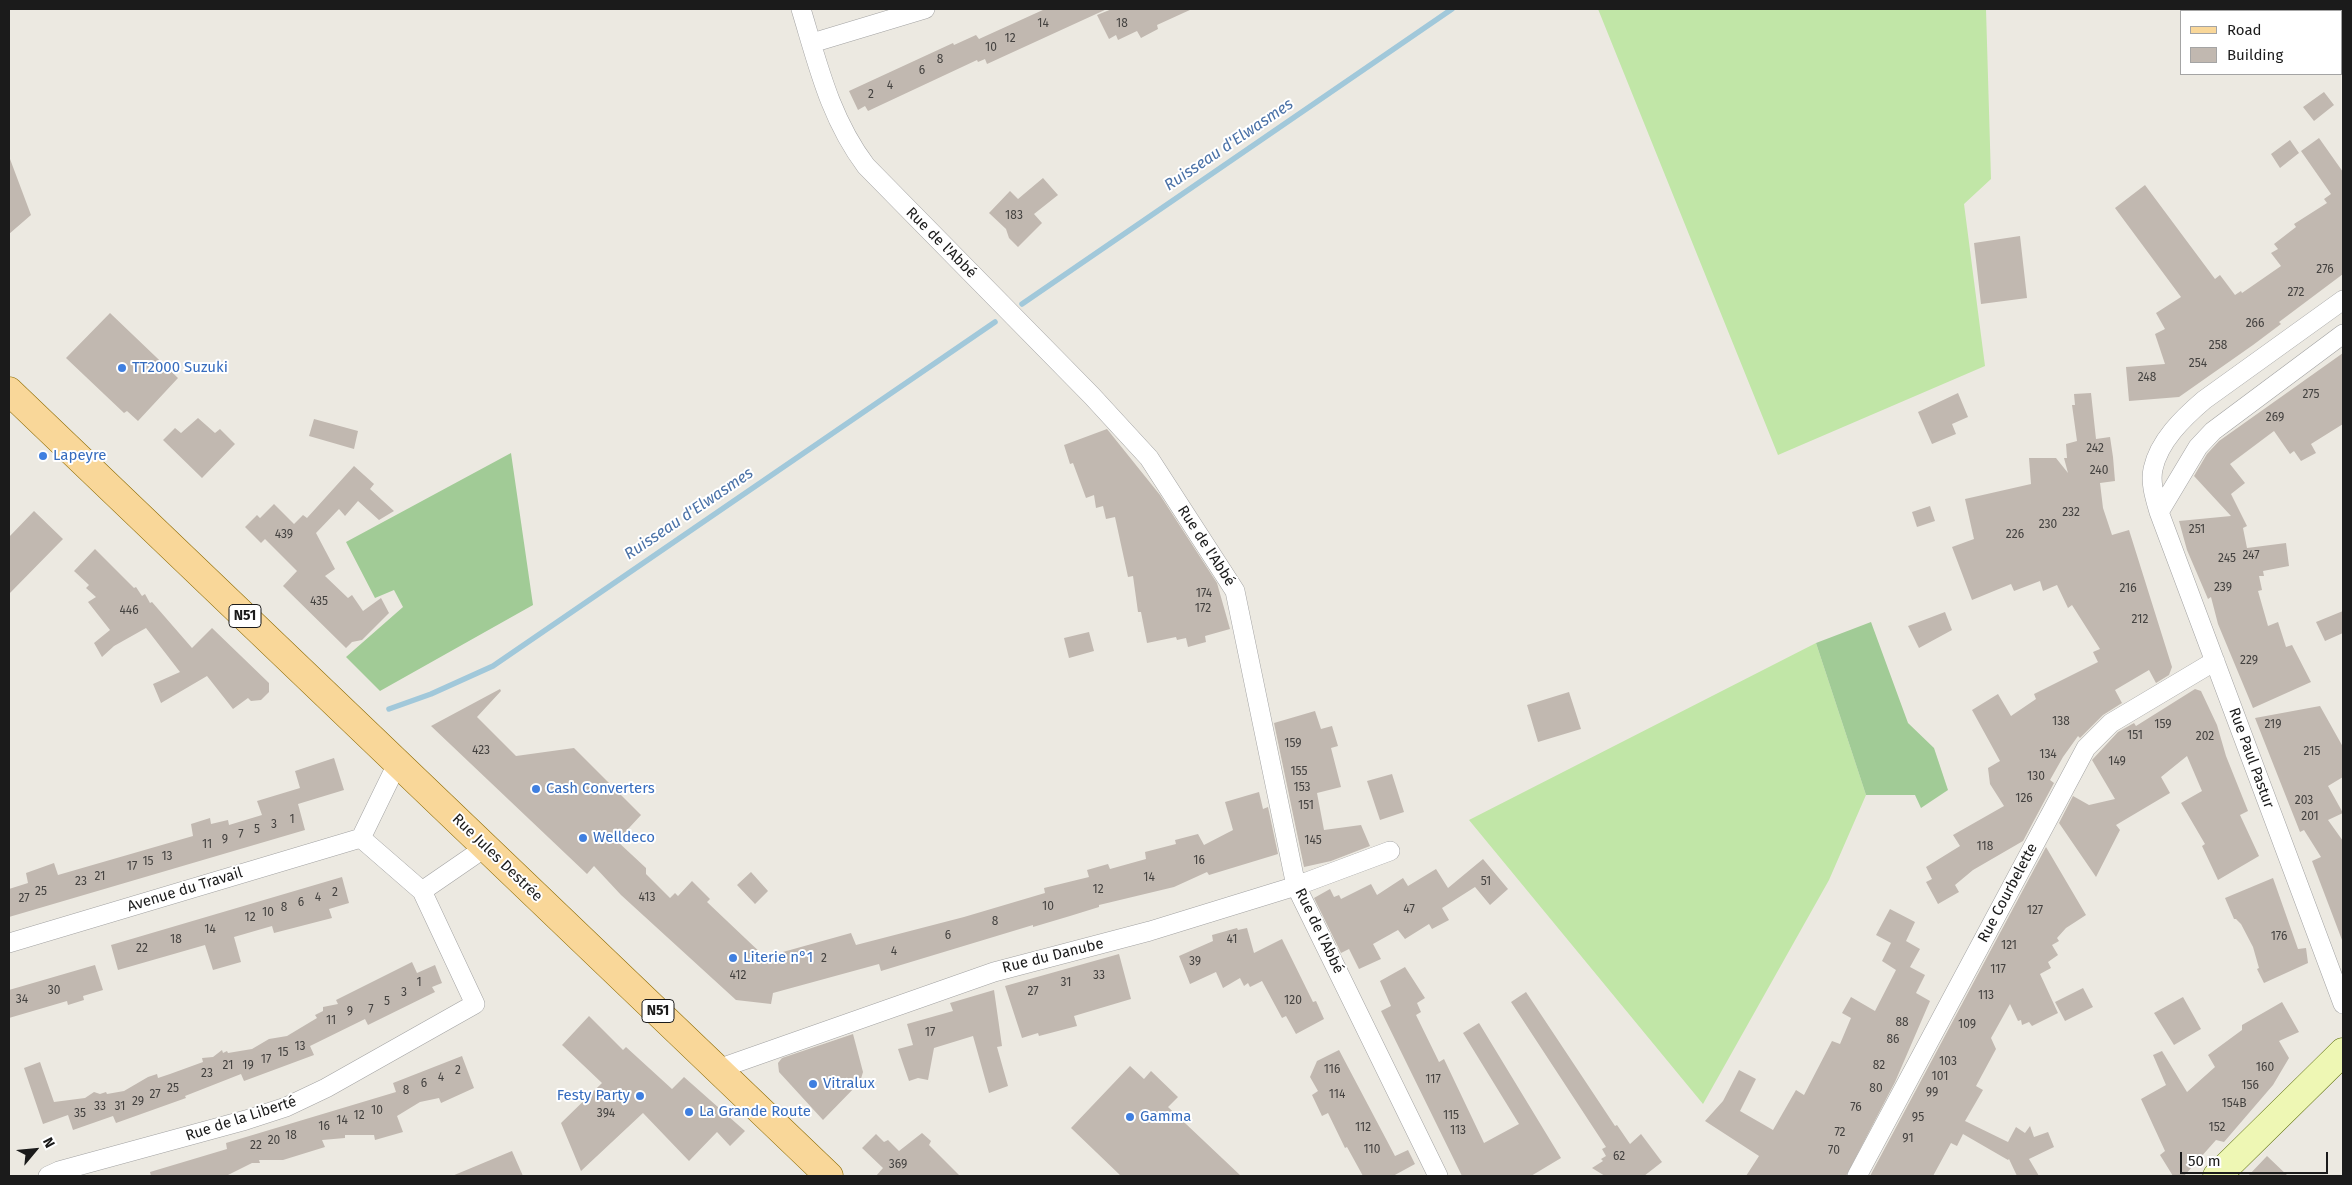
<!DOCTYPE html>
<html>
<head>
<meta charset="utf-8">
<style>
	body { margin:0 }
	#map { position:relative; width:2352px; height:1185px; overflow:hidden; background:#ece9e1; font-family:"Fira Sans",sans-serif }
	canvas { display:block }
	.frame { position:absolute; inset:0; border:10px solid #1b1b1b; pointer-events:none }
	.legend { position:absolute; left:2180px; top:10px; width:162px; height:65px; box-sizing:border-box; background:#fff; border:1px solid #a4a4a4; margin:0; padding:6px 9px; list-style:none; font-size:15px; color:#1b1b1b }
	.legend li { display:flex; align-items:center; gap:10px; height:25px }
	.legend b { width:25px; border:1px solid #a4a4a4 }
	.north { position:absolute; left:10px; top:1125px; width:50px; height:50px; -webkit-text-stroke:4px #fff; paint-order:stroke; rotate:62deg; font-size:14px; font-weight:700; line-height:20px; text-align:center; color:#1b1b1b }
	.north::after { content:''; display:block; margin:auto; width:18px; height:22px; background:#1b1b1b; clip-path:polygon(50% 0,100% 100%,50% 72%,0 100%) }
	.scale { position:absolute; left:2180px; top:1152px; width:148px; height:22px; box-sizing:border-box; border:2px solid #1b1b1b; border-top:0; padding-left:6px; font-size:15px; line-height:18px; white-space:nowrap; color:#1b1b1b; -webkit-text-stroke:4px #fff; paint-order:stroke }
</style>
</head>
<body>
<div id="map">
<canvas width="2352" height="1185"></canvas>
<div class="frame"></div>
<ul class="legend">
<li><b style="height:6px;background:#f9d799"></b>Road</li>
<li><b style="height:14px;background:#c1b8b0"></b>Building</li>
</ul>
<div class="north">N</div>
<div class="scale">50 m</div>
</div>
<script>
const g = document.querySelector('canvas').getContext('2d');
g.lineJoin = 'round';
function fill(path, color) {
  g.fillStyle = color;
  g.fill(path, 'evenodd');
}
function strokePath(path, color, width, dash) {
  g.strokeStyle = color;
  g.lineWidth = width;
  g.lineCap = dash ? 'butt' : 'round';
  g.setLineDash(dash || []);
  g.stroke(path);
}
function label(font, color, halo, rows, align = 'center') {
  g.font = font + ' "Fira Sans",sans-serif';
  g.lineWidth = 4;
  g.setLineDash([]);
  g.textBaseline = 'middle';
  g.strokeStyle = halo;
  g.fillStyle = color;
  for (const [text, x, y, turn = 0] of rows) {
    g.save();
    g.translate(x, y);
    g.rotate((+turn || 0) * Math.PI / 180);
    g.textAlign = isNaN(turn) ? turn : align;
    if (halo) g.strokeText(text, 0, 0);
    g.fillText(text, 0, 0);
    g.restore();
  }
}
fill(new Path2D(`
	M1598 9H1986L1991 179 1964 204 1985 366 1778 455Z
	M1816 643 1866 795 1829 880 1703 1104 1469 820Z`), '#c1e6a7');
fill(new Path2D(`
	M511 453 533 605 380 691 346 657 403 607 394 590 375 598 346 542Z
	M1871 622 1908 723 1934 748 1948 790 1921 808 1915 795H1866L1816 643Z`), '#a1cb96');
strokePath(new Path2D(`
	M1022 304 1452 9
	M389 709 431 694 493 666 995 322`), '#a1c8da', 5.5);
fill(new Path2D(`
	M1045 9H1107L987 64 985 59 978 62 977 60 868 111 865 106 858 110 849 91 953 43 954 45 976 35 979 39Z
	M1112 9H1192L1157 25 1158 29 1141 38 1137 31 1118 40 1116 35 1109 39 1097 15Z
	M2324 92 2334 105 2314 121 2303 107Z
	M2319 138 2343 172V274L2279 322 2281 324 2253 345 2179 397 2129 401 2126 367 2165 364 2155 334 2165 329 2156 313 2181 297 2115 208 2145 185 2215 279 2220 275 2235 295 2241 291 2242 293 2281 266 2271 253 2278 249 2274 244 2296 227 2294 224 2327 203 2324 199 2331 194 2301 151Z
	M2290 140 2299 153 2280 168 2271 154Z
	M10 159 31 215 9 234V160Z
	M1043 178 1058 195 1034 214 1042 223 1018 247 1009 238 1006 229 989 213 1010 191 1018 199Z
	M2020 236 2027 298 1981 304 1974 243Z
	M110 313 178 378 138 421 127 411 124 413 66 358Z
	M2343 353V424L2311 444 2316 453 2301 461 2294 451 2290 454 2274 431 2230 464 2245 483 2231 494 2247 526 2243 528 2247 548 2286 543 2289 566 2263 571 2264 576H2259L2262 590 2258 591 2268 626 2278 622 2286 647 2292 645 2311 682 2253 708 2218 624 2211 597 2208 599 2187 550 2179 521 2231 516 2194 476 2207 454 2219 441Z
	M1958 393 1968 417 1952 424 1956 434 1932 444 1918 412Z
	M2091 393 2096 439 2110 437 2113 457 2115 481 2100 483 2103 508 2112 535 2129 530 2172 667 2169 675 2156 683 2149 670 2115 690 2122 703 2103 715 2080 738 2078 736 2063 757 2050 780 2054 783 2023 841 1973 870 1955 885 1959 892 1938 904 1926 882 1932 879 1926 867 1960 846 1953 835 2004 806 1990 784 1988 768 2000 761 1972 710 1998 694 2011 716 2036 699 2034 694 2098 662 2093 652 2100 649 2072 605 2068 608 2057 585 2043 591 2040 581 2014 591 2011 584 1972 600 1952 547 1974 539 1965 499 2031 484 2029 458H2056L2068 473 2064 458H2067L2066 444 2077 441 2072 405H2075L2074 394Z
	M198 418 215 433 220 429 235 444 202 478 163 440 175 428 181 433Z
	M314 419 358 431 354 449 309 436Z
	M1107 429 1160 495 1217 583 1230 629 1205 636 1206 642 1188 647 1186 638 1177 640 1176 637 1147 643 1141 612H1138L1133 576 1128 577 1115 517 1106 519 1103 506 1096 508 1094 495 1086 498 1073 463 1070 464 1064 445Z
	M354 466 374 484 370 489 394 511 379 520 358 501 345 516 339 509 316 533 335 569 325 576 348 598 352 595 363 611 381 598 389 613 362 640 352 642 346 648 283 586 297 571 265 539 261 543 245 527 257 515 260 518 274 504 294 524 303 515 307 518Z
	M1930 506 1935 521 1917 527 1912 512Z
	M34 511 63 539 9 594V537Z
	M95 549 134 588 136 587 142 596 145 594 150 603 152 602 192 648 212 628 269 683V692L261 700 251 701 248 698 233 709 207 676 161 703 153 684 180 672 146 628 114 646 102 657 94 643 110 630 88 602 96 597 86 588 89 585 74 571Z
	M2343 611V633L2325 641 2316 622Z
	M1945 612 1952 630 1919 648 1908 626Z
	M1089 632 1094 651 1069 658 1064 638Z
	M500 689 501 691 477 717 516 756 574 748 641 815 617 841 646 868V874L670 898 675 893 678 896 692 881 710 899 707 902 765 957 851 933 856 945 964 917 1045 893 1044 888 1089 877 1087 870 1108 864 1110 869 1146 859 1145 852 1176 844 1175 840 1198 834 1204 845 1233 830 1225 802 1259 792 1263 809 1268 807 1278 854 1209 875 1207 872 1174 887 1099 905V907L1070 916 1033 927V925L881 971 879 964 773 993 771 1004 736 1000 621 895 594 866 587 874 431 726Z
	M2195 689 2201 691 2217 725 2226 756 2248 811 2240 815 2259 856 2218 880 2202 846 2205 844 2181 803 2202 791 2187 756 2161 777 2170 793 2116 825 2120 830 2096 877 2059 823 2073 796 2089 805 2115 799 2092 760 2118 732 2134 723 2136 726Z
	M1569 692 1581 729 1538 742 1527 705Z
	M2320 706 2343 747V777L2328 786 2343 813 2328 820 2343 841 2342 940 2312 861 2321 857 2304 830 2300 832 2255 718Z
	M1315 711 1321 729 1332 726 1338 746 1331 748 1341 787 1317 793 1324 830 1361 825 1370 846 1331 861 1304 867 1274 723Z
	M334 758 344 790 298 804 305 830 9 917V889L28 883 26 873 54 863 58 875 193 836 191 824 210 818 211 824 228 820 229 825 262 815 257 801 300 788 295 771Z
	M1392 774 1404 812 1380 820 1367 781Z
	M2046 847 2086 915 2066 928 2057 938 2059 941 2052 945 2058 955 2048 962 2051 968 2040 974 2058 1013 2032 1026 2029 1022 2022 1025 2021 1020 2018 1021 2010 1004 1991 1038 1996 1049 1976 1086 1983 1090 1965 1121 2008 1142 2016 1127 2025 1133 2030 1126 2034 1137 2048 1132 2054 1147 2029 1159 2039 1176H2017L2009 1159 2008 1160 1963 1134 1957 1146 1951 1143 1933 1176H1870Z
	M1483 859 1508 889 1490 905 1475 887 1442 908 1449 920 1432 929 1429 924 1405 939 1398 930 1373 944 1381 959 1359 969 1349 949 1341 953 1314 898 1330 889 1334 897 1339 895 1341 899 1371 884 1377 895 1403 878 1408 886 1436 869 1448 888Z
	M751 872 768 891 755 904 737 885Z
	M342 877 349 903 329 909 332 918 274 933 272 926 234 937 241 962 213 970 205 945 118 970 111 945Z
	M2273 878 2298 949 2306 948 2308 963 2264 983 2257 969 2259 968 2253 947 2241 924 2236 919H2234L2225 898Z
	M1890 909 1915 922 1906 941 1920 949 1910 967 1925 975 1916 993 1930 1001 1895 1082 1846 1176H1746L1759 1156 1705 1121 1723 1101 1739 1070 1756 1079 1740 1111 1773 1130 1796 1090 1804 1095 1832 1041 1840 1044 1851 1018 1842 1013 1851 997 1875 1011 1896 970 1882 961 1891 943 1876 935Z
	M1237 928 1238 930 1247 928 1254 953 1282 939 1313 1002 1316 1001 1324 1019 1296 1034 1286 1016 1282 1018 1262 981 1250 987 1248 983 1244 986 1240 978 1223 988 1216 972 1190 984 1179 956 1213 941 1212 935Z
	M1119 954 1131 999 1074 1016 1077 1026 1039 1036 1038 1033 1022 1038 1005 986Z
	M412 962 417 973 435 965 442 983 432 987 435 992 368 1025 365 1019 310 1046 314 1055 244 1081 241 1074 185 1096 186 1098 116 1123 113 1116 73 1130 68 1115 43 1124 24 1068 40 1062 54 1102 85 1098 94 1092 100 1094 106 1092 107 1094 124 1091 148 1077 157 1074 158 1078 170 1074 203 1062 202 1058 213 1057 222 1050 223 1053 227 1051 228 1053 252 1049 269 1039 287 1036 317 1018 315 1015 323 1011V1007L338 1004 336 1000Z
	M95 965 103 990 83 996 84 1000 68 1005 67 1001 9 1018V990Z
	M1405 967 1425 998 1417 1003 1421 1012 1416 1015 1439 1062 1444 1059 1484 1143 1519 1124 1463 1033 1479 1023 1561 1158 1531 1176H1462L1381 1011 1391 1006 1380 981Z
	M2083 988 2093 1007 2065 1021 2055 1002Z
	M994 990 1002 1046 997 1047 1008 1086 989 1093 973 1036 934 1048 928 1080 918 1078 909 1081 898 1049 913 1045 907 1024 953 1011 950 1003Z
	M1526 992 1615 1126 1617 1125 1630 1144 1641 1134 1662 1162 1644 1176H1605L1592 1168 1603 1161 1601 1159 1606 1156 1602 1149 1606 1147 1511 1002Z
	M2183 997 2201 1029 2174 1045 2154 1013Z
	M2282 1002 2299 1032 2279 1041 2289 1058 2273 1085 2224 1142 2216 1140 2184 1176H2173L2160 1155 2165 1151 2141 1099 2166 1085 2153 1055 2162 1051 2187 1092 2215 1067 2208 1055 2242 1030V1025Z
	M589 1016 623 1050 626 1047 672 1089 684 1077 745 1131 730 1146 717 1132 689 1161 643 1113 581 1171 561 1123 602 1083 562 1045Z
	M853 1034 863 1072 860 1082 823 1120 779 1072 778 1063 782 1058Z
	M1339 1050 1395 1156 1408 1150 1415 1164 1393 1176H1363L1347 1147 1345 1148 1328 1113 1322 1116 1312 1095 1318 1091 1310 1077 1317 1061Z
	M462 1056 474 1088 441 1103 439 1098 420 1102 397 1116 403 1132 375 1140 374 1135H345V1138L322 1140 325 1147 283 1160H259L260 1163H252L226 1176H151L150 1172 227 1149 226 1143 396 1092 393 1083Z
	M1130 1066 1144 1079 1151 1071 1178 1097 1168 1107 1241 1176H1121L1071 1128Z
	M922 1133 931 1141 929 1145 960 1176H876L883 1168 862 1148 876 1134 884 1142 888 1140 899 1151Z
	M512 1151 523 1176H452Z
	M2267 1156 2288 1176H2248Z`), '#c1b8b0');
const minor = new Path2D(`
	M801 9C818 65 830 118 866 166L1092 396 1149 458 1235 591 1296 886 1438 1176
	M812 43 925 9
	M2343 300 2204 400C2183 418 2159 441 2153 469 2150 483 2155 498 2159 512L2343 1004
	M2159 512 2198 447 2213 431 2343 334
	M361 838 398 762
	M422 891 486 847
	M9 943 361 838
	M718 1069 994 972 1150 931 1296 886 1390 851
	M48 1176 59 1171 246 1120 286 1107 326 1088 475 1004 422 891 361 838
	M1857 1176 2086 748 2111 723 2215 661`);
const secondary = new Path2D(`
	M2217 1176 2343 1052`);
const primary = new Path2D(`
	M9 391 829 1176`);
strokePath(minor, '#a2a2a2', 20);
strokePath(secondary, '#5a6d07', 29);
strokePath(primary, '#8e6c04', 29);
strokePath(minor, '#fff', 19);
strokePath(secondary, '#eef7b4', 28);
strokePath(primary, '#f9d799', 28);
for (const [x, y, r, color] of [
	[122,368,5,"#3f7fe0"],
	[43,456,5,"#3f7fe0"],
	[536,789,5,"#3f7fe0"],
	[583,838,5,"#3f7fe0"],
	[733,958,5,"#3f7fe0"],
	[813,1084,5,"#3f7fe0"],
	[640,1096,5,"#3f7fe0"],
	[689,1112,5,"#3f7fe0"],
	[1130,1117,5,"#3f7fe0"]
]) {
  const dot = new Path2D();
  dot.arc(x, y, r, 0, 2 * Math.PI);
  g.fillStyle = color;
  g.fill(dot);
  strokePath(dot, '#fff', 2);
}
label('12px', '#444240', null, [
	["14",1043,24],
	["18",1122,24],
	["12",1010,39],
	["10",991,48],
	["8",940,60],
	["6",922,71],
	["4",890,86],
	["2",871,95],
	["183",1014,216],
	["276",2325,270],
	["272",2296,293],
	["266",2255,324],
	["258",2218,346],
	["254",2198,364],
	["248",2147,378],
	["275",2311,395],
	["269",2275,418],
	["242",2095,449],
	["240",2099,471],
	["232",2071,513],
	["230",2048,525],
	["251",2197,530],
	["439",284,535],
	["226",2015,535],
	["247",2251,556],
	["245",2227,559],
	["239",2223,588],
	["216",2128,589],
	["174",1204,594],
	["435",319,602],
	["172",1203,609],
	["446",129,611],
	["212",2140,620],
	["229",2249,661],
	["138",2061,722],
	["159",2163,725],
	["219",2273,725],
	["151",2135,736],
	["202",2205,737],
	["159",1293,744],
	["423",481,751],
	["215",2312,752],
	["134",2048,755],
	["149",2117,762],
	["155",1299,772],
	["130",2036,777],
	["153",1302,788],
	["126",2024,799],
	["203",2304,801],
	["151",1306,806],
	["201",2310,817],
	["1",292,820],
	["3",274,825],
	["5",257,830],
	["7",241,835],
	["9",225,840],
	["145",1313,841],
	["11",207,845],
	["118",1985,847],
	["13",167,857],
	["16",1199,861],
	["15",148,862],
	["17",132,867],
	["21",100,877],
	["14",1149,878],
	["23",81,882],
	["51",1486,882],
	["12",1098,890],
	["25",41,892],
	["2",335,893],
	["4",318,898],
	["413",647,898],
	["27",24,899],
	["6",301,903],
	["10",1048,907],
	["8",284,908],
	["47",1409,910],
	["127",2035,911],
	["10",268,913],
	["12",250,918],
	["8",995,922],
	["14",210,930],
	["6",948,936],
	["176",2279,937],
	["18",176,940],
	["41",1232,940],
	["121",2009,946],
	["22",142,949],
	["4",894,952],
	["2",824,959],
	["39",1195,962],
	["117",1998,970],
	["412",738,976],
	["33",1099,976],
	["1",419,983],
	["31",1066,983],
	["30",54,991],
	["27",1033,992],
	["3",404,993],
	["113",1986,996],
	["34",22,1000],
	["120",1293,1001],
	["5",387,1002],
	["7",371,1010],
	["9",350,1012],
	["11",331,1021],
	["88",1902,1023],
	["109",1967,1025],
	["17",930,1033],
	["86",1893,1040],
	["13",300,1047],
	["15",283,1053],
	["17",266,1060],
	["103",1948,1062],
	["21",228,1066],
	["19",248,1066],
	["82",1879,1066],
	["160",2265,1068],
	["116",1332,1070],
	["2",458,1071],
	["23",207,1074],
	["101",1940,1077],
	["4",441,1078],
	["117",1433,1080],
	["6",424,1084],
	["156",2250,1086],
	["25",173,1089],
	["80",1876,1089],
	["8",406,1091],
	["99",1932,1093],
	["27",155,1095],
	["114",1337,1095],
	["29",138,1102],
	["154B",2234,1104],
	["33",100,1107],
	["31",120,1107],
	["76",1856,1108],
	["10",377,1111],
	["35",80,1114],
	["394",606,1114],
	["12",359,1116],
	["115",1451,1116],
	["95",1918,1118],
	["14",342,1121],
	["16",324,1127],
	["112",1363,1128],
	["152",2217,1128],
	["113",1458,1131],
	["72",1840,1133],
	["18",291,1136],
	["91",1908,1139],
	["20",274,1141],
	["22",256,1146],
	["110",1372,1150],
	["70",1834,1151],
	["62",1619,1157],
	["369",898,1165]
]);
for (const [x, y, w] of [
	[245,616,32],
	[658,1011,32]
]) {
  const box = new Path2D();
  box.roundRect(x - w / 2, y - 11.5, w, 23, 4);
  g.fillStyle = '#fff';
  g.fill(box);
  strokePath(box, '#1b1b1b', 1);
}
label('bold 14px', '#1b1b1b', null, [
	["N51",245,616],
	["N51",658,1011]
]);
label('15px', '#1b1b1b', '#fff', [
	["Rue de l'Abbé",941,243,45],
	["Rue de l'Abbé",1206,546,57],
	["Rue Paul Pastur",2251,758,70],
	["Rue Jules Destrée",497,858,44],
	["Avenue du Travail",185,890,-17],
	["Rue Courbelette",2008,893,-62],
	["Rue de l'Abbé",1319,931,64],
	["Rue du Danube",1053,956,-14],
	["Rue de la Liberté",241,1119,-18]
]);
label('15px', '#366cbe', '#fff', [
	["TT2000 Suzuki",132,368],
	["Lapeyre",53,456],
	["Cash Converters",546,789],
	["Welldeco",593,838],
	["Literie n°1",743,958],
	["Vitralux",823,1084],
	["Festy Party",630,1096,"right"],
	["La Grande Route",699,1112],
	["Gamma",1140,1117]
], 'left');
label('italic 16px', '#4b72a7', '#fff', [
	["Ruisseau d'Elwasmes",1229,145,-34],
	["Ruisseau d'Elwasmes",689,514,-34]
]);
</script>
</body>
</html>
